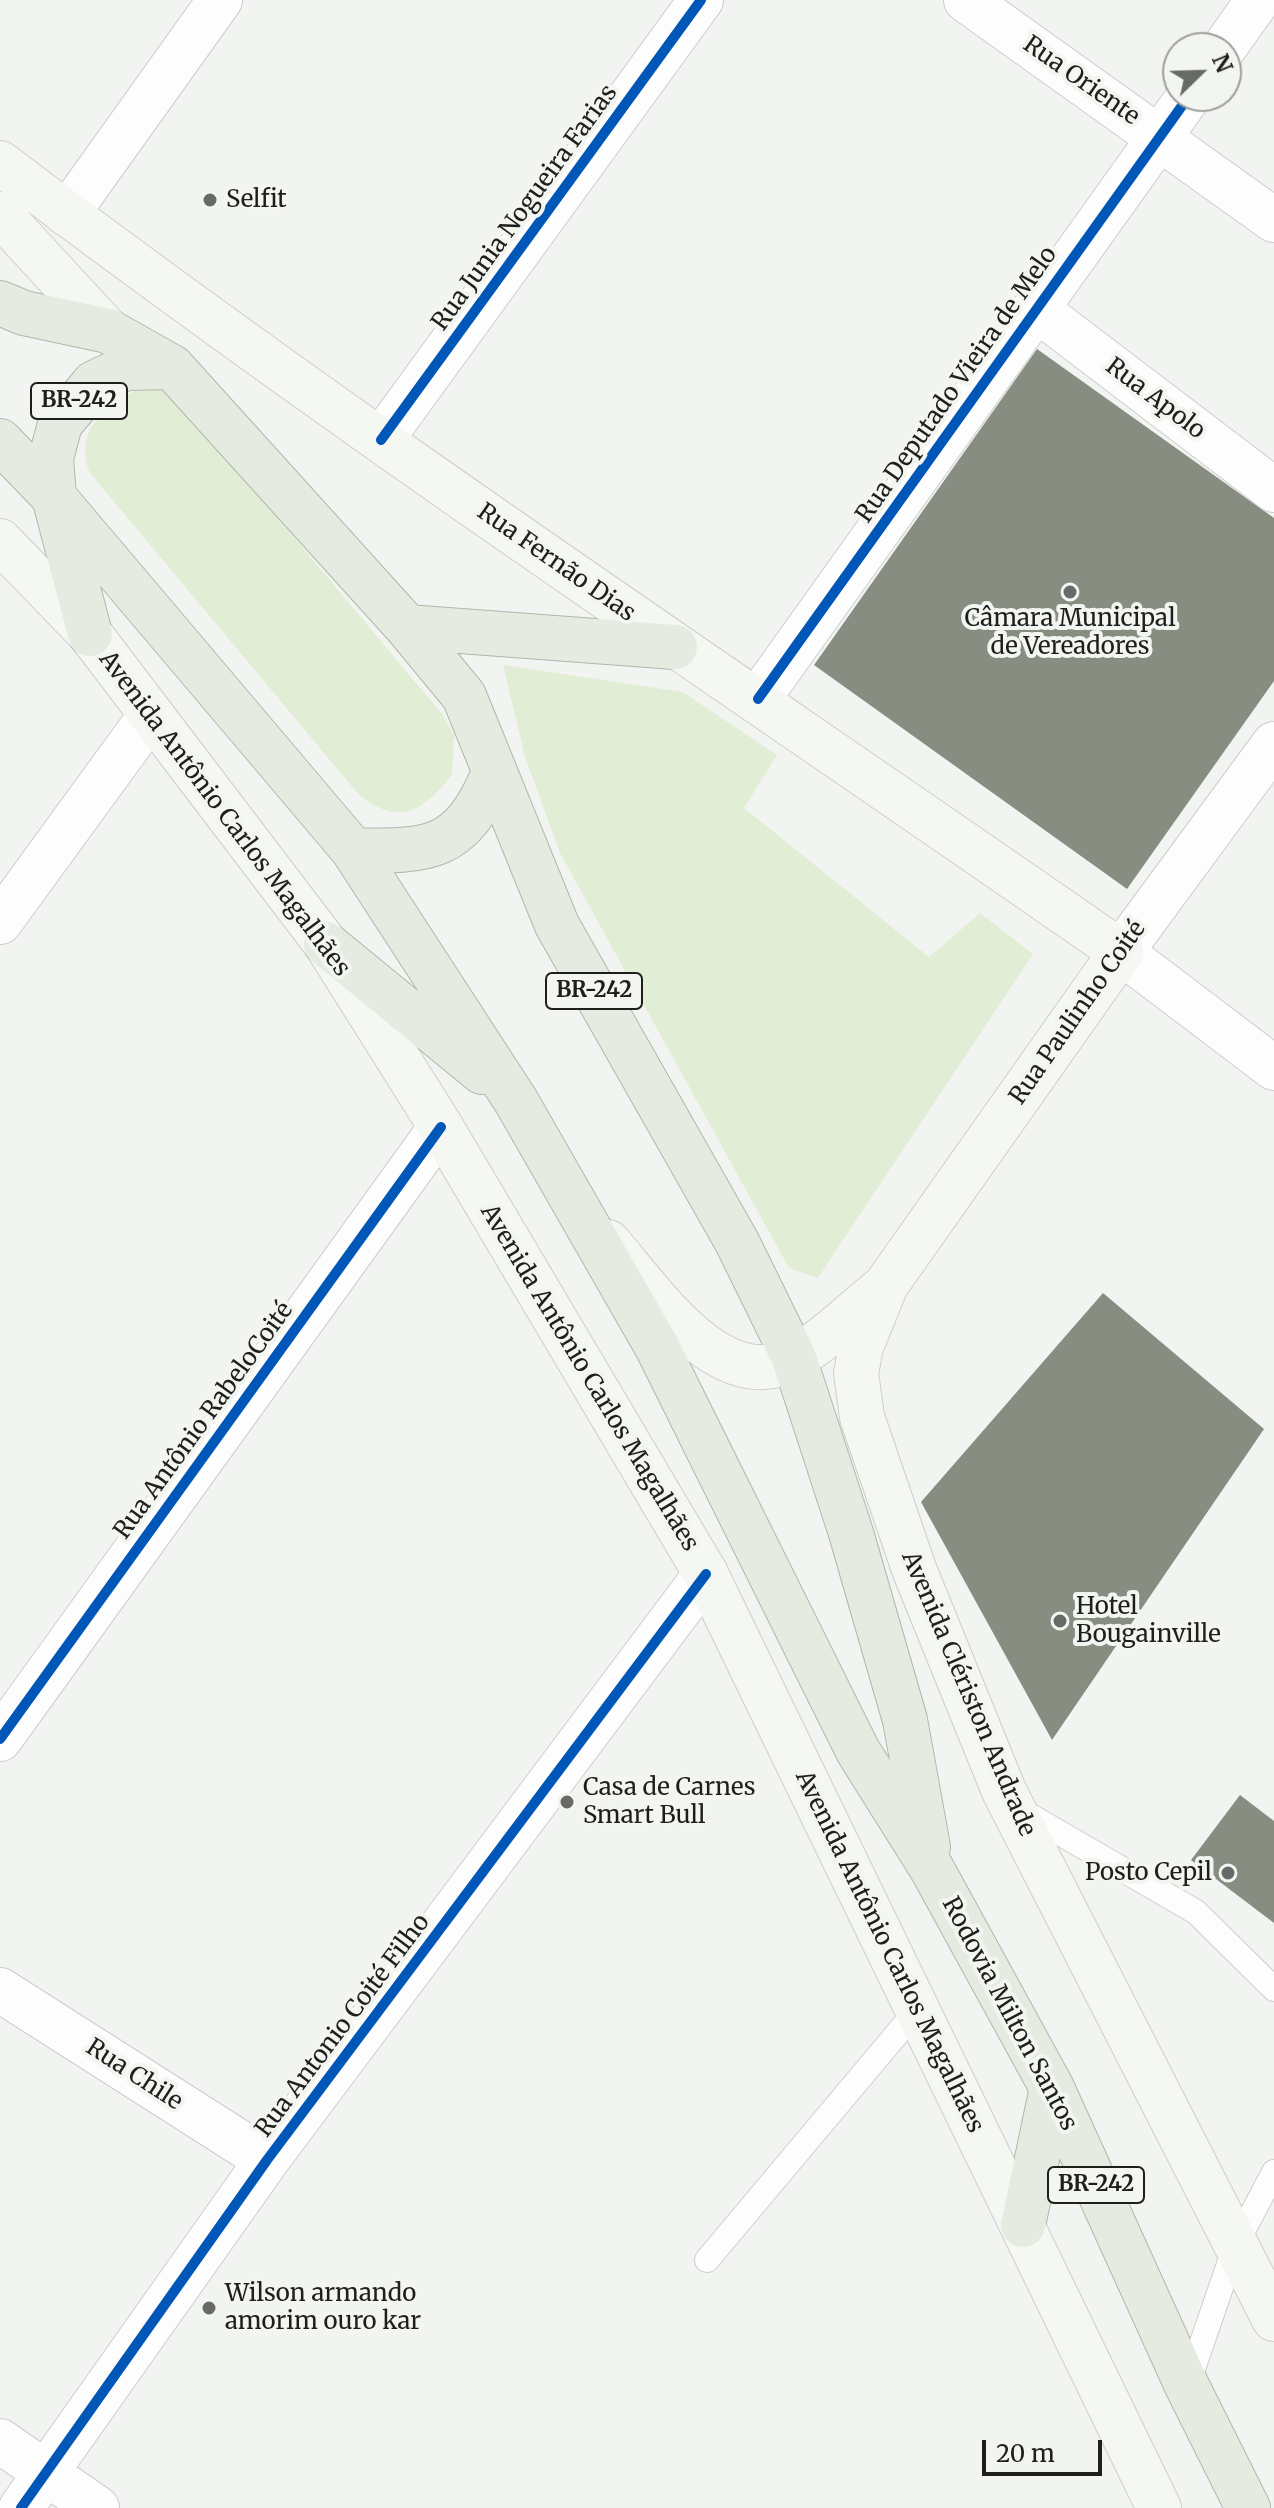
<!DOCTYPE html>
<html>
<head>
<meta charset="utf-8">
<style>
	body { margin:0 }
	#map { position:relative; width:1274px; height:2508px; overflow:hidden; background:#f2f4f1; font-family:Merriweather,serif }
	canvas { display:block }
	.north { position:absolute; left:1162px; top:32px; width:80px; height:80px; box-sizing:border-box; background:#f2f5f0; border:2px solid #9d9f9c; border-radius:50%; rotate:67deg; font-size:22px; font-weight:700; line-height:32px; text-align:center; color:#1e1f1d }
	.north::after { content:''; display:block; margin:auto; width:28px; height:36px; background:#686a67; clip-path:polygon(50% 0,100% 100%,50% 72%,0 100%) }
	.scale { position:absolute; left:982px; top:2440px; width:120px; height:36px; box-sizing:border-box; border:4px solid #1e1f1d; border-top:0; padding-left:10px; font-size:24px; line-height:28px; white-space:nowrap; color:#1e1f1d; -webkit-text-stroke:6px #f2f5f0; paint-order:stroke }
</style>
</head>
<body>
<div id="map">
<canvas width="1274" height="2508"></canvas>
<div class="north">N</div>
<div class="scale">20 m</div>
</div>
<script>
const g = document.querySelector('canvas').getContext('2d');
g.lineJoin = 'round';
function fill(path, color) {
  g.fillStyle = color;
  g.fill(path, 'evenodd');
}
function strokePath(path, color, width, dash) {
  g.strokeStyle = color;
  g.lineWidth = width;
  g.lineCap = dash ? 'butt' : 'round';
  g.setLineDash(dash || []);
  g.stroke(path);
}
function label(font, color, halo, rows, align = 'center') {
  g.font = font + ' Merriweather,serif';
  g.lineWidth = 8;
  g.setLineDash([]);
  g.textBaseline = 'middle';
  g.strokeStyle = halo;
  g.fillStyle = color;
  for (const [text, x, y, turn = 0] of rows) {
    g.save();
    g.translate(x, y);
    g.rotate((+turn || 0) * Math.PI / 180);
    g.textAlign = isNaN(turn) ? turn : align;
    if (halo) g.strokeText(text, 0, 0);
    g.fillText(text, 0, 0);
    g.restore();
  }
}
fill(new Path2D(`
	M144 387 162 388 179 400 442 714 454 735 452 775C421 812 401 827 359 795L90 473C72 431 108 402 144 387Z
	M503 665 683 692 777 755 744 808 929 957 980 913 1033 954 818 1278 789 1268 560 853 525 757Z`), '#e1eed5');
fill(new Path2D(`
	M1037 349 1274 518V681L1127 889 814 665Z
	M1103 1293 1264 1429 1052 1740 921 1502Z
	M1240 1795 1274 1821V1923L1191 1860Z`), '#878d80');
const service = new Path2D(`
	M1020 1810 1196 1912 1274 1989
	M707 2260 917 2010
	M1187 2386 1236 2244 1274 2172`);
const minor = new Path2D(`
	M966 0 1274 220
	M1224 48 1258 0
	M67 214 220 0
	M1035 308 1274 490
	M381 440 701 0
	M758 699 1189 96
	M0 922 151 715
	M1121 952 1274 1068
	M0 1739 441 1127
	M0 1990 267 2160
	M0 2441 97 2508
	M21 2508 267 2160 706 1574`);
const tertiary = new Path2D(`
	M1121 952 1274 744`);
const secondary = new Path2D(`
	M0 163C364 439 746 691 1121 952L886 1285 861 1347 856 1373 862 1417 914 1569 1004 1791 1274 2319
	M0 214 108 331
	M0 541 90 634 326 944 441 1127 706 1574 1159 2508
	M608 1242C650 1289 721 1401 796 1357 827 1339 855 1310 883 1288`);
const trunk = new Path2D(`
	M0 303 24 313 108 331 172 367 407 627 464 696 557 925 737 1242 794 1358 851 1533 905 1720 928 1847
	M0 441 54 497 353 850 516 1101 657 1347 858 1751 932 1869 1052 2088 1187 2386 1248 2508
	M407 627 675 647
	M90 634 54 497 51 458 60 424 94 383 126 368 172 367
	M353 850C429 852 461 851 493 775
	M326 944 482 1072
	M1023 2225 1052 2088`);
strokePath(service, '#cccecb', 26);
strokePath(minor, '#cccecb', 46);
strokePath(tertiary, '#cccecb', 46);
strokePath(secondary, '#cccecb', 46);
strokePath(trunk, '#b1b7ab', 46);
strokePath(service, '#fdfdfd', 24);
strokePath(minor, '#fdfdfd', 44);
strokePath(tertiary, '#fdfdfd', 44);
strokePath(secondary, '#f5f7f3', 44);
strokePath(trunk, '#e6ebe2', 44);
strokePath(new Path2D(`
	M381 440 701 0
	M758 699 1189 96
	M0 1739 441 1127
	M21 2508 267 2160 706 1574`), '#0057b8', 10);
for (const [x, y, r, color] of [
	[210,200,8,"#686a67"],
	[1070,592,8,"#686a67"],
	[1060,1621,8,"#686a67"],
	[567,1802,8,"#686a67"],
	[1228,1873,8,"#686a67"],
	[209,2308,8,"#686a67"]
]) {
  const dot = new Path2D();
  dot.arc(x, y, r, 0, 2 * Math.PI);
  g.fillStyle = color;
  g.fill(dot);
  strokePath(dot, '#f2f5f0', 3);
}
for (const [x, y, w] of [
	[79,401,96],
	[594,991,96],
	[1096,2185,96]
]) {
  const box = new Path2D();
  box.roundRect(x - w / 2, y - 18, w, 36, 6);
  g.fillStyle = '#f2f5f0';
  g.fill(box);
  strokePath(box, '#1e1f1d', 2);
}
label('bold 22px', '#1e1f1d', null, [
	["BR-242",79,401],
	["BR-242",594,991],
	["BR-242",1096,2185]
]);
label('24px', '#1e1f1d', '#f2f5f0', [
	["Rua Oriente",1081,81,35],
	["Rua Junia Nogueira Farias",525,208,-54],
	["Rua Deputado Vieira de Melo",957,385,-55],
	["Rua Apolo",1155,399,37],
	["Rua Fernão Dias",556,563,35],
	["Avenida Antônio Carlos Magalhães",224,814,53],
	["Rua Paulinho Coité",1078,1013,-55],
	["Avenida Antônio Carlos Magalhães",589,1378,59],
	["Rua Antônio RabeloCoité",204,1421,-54],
	["Avenida Clériston Andrade",968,1694,67],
	["Avenida Antônio Carlos Magalhães",889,1952,64],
	["Rodovia Milton Santos",1009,2014,62],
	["Rua Antonio Coité Filho",343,2026,-53],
	["Rua Chile",134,2075,33]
]);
label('24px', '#1e1f1d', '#f2f5f0', [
	["Selfit",226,200],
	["Câmara Municipal",1070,619,"center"],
	["de Vereadores",1070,647,"center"],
	["Hotel",1076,1607],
	["Bougainville",1076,1635],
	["Casa de Carnes",583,1788],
	["Smart Bull",583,1816],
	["Posto Cepil",1212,1873,"right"],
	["Wilson armando",225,2294],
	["amorim ouro kar",225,2322]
], 'left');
</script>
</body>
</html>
